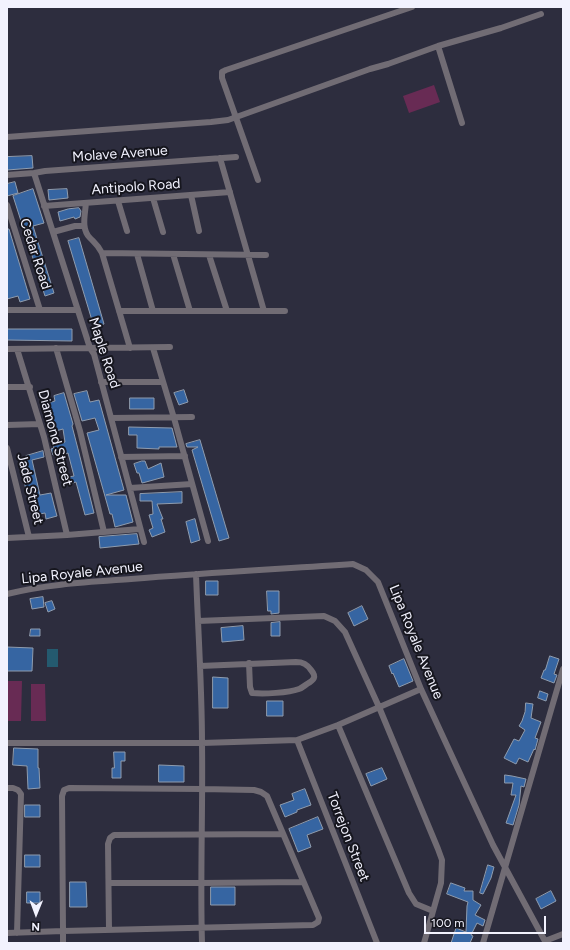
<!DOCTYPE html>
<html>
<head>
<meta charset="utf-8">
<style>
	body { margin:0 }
	#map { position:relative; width:570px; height:950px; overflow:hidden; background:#2d2d3e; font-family:Figtree,sans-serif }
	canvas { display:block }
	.frame { position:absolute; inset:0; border:8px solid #f2f2fe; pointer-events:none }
	.north { position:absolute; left:16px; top:894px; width:40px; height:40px; -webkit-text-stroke:3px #16161e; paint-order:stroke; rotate:181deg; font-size:11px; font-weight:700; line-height:16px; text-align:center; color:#f2f2fe }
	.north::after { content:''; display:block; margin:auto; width:14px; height:18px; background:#f2f2fe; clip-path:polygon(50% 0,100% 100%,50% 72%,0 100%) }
	.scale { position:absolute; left:424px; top:916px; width:122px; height:18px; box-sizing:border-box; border:2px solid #f2f2fe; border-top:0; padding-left:5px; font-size:12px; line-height:14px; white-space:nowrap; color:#f2f2fe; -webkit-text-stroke:3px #16161e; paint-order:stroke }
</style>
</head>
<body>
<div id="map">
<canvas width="570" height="950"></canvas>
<div class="frame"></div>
<div class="north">N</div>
<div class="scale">100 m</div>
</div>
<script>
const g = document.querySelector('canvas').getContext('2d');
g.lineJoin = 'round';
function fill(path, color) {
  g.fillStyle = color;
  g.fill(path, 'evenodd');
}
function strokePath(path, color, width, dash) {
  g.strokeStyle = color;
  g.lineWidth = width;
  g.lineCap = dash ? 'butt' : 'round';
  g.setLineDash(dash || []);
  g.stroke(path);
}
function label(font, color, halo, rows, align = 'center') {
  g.font = font + ' Figtree,sans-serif';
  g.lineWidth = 4;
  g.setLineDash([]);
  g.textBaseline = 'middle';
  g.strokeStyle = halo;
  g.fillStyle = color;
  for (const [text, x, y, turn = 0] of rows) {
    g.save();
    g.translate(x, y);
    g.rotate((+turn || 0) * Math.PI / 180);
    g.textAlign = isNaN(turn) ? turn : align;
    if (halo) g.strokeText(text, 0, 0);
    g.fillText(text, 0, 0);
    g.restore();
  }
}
fill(new Path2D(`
	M434 85 440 102 409 113 403 96Z
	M7 681H22L21 721H7Z
	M31 684H45L46 721H31Z`), '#682b54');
fill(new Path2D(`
	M47 649H58V667H47Z`), '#245a6f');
const building = new Path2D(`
	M32 156 33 168 7 170V157Z
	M15 182 18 193 7 196V184Z
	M33 189 44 223 33 226 54 293 45 296 13 196Z
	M67 189 68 198 49 200 48 190Z
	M79 208 81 211 80 217 75 219 74 217 60 221 58 212 68 209Z
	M7 229H9L30 299 20 302 18 296 7 299Z
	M79 238 104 324 94 327 68 241Z
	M7 329H72V341L7 340Z
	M184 390 188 402 179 405 174 393Z
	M87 391 90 402 99 400 124 490 106 495H126L133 522 115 527 112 514H110L87 433 99 430 95 418 82 421 74 394Z
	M64 393 73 424 72 426 78 449 94 513 85 515 76 482 65 485 63 478 74 476 68 453 56 457V454L53 455 51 449 54 448 53 445 65 442 63 429 52 432 44 404 55 401 54 396Z
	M130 398H154V409H130Z
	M129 427 172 428 177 447H159V449L137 448V435H129Z
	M200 440 229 538 219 541 192 450 198 447H187L186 444Z
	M43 451 44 457 32 460 40 495 51 493 54 505 57 516 46 519 45 513 35 515 29 493H27L19 463 27 461 26 456Z
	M142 461H145L148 469 161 463 164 477 146 482 142 483 139 473H137L134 464Z
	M182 492V503L157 504 163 519H161L165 532 152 537 149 530 153 528 149 515 153 514 152 501H140V494Z
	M195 519 200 540 191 543 186 522Z
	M137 534 139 544 100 548 99 537Z
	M206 581H218V595H206Z
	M267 591H279V613L271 614V611H268Z
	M43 597 44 607 32 609 30 599Z
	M52 601 55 609 48 612 45 603Z
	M362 606 368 619 354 626 348 613Z
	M280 622V636H271V623Z
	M243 626 244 640 222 642 221 628Z
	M31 629H40V636H30Z
	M7 647 33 648 32 671H7Z
	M550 656 559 659 554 674 557 675 554 683 541 678 544 670H545Z
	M404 659 413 681 399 687 393 673 392 674 389 666Z
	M213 677 228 678V708H213Z
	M540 691 548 694 546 701 538 698Z
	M267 701H283V716H267Z
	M526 703 533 704 531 718 541 722 535 738 538 739 535 750 534 749 528 762 519 758 516 764 504 758 514 739 519 741 525 730 519 726 522 721 525 712Z
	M14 748 38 749V768H39L40 788 28 789 27 766 13 765Z
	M114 752H125V761H121V778H112V768H114Z
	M159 765 184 766V782H159Z
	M382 768 387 779 371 786 366 774Z
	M505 775 512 776 526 779 524 787 521 786 519 805 513 825 506 823 516 795H511L513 783H505Z
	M305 789 311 805 297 810V812L285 817 280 805 294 800 292 794Z
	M25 805H40V817H25Z
	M318 817 323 829 307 835 311 847 298 852 289 829Z
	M25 855H40V867H25Z
	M488 865 494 867 491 878 483 894 480 893Z
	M70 882H86L87 907H70Z
	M451 883 465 888 464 891H473V900L481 905 475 915 485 920 483 926 477 923 471 935 473 936 470 943H451L456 928 466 932 467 906 468 902 447 894Z
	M211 887H235V905H211Z
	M551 891 556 901 541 909 536 899Z
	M27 892H40V903H27Z`);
fill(building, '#3665a2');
strokePath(building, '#8f9cae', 1);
strokePath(new Path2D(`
	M438 46 462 123
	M7 137 211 122 228 120 370 69 388 64 438 46 501 28 541 14
	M220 158 264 311
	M34 173 90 348 94 354 144 542
	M7 175 34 173 45 171 236 157
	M258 180 222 78V72L226 70 412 7
	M191 195 199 231
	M153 198 163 232
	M118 201 127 231
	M86 203C85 215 81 229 90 238 96 244 98 245 102 253L130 348
	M7 205 40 310
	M44 206 230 192
	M53 232 75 226H84
	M102 253 266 255
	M137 254 153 311
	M173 254 190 311
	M209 255 227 311
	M7 310H78
	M119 311H285
	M56 348 80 431 104 532
	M153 348 174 418 208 541
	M7 349 170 347
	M17 349 44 437 67 535
	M101 382H163
	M7 387H30
	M111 418 192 417
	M7 425 40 424
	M7 448 29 537
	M121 457 185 456
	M130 488 192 484
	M7 538 67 535 140 529
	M196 574C198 630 202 687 202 743 203 810 200 876 202 943
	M7 594C47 584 90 582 131 579 205 573 279 569 353 564L366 570 378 582 421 689 493 845 546 943
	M198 621 324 616 335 621 345 632 379 707 438 849 442 860 441 883 424 943
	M200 666 296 662C303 662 307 664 311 670 317 677 314 680 307 684 304 686 302 688 299 689 288 693 264 694 252 693L250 687 249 663
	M338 725 409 893 416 904 433 911
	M297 740 377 943
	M7 743H202L297 740 338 725 421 689
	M7 788H13L18 790 21 794 17 933
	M109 883H201L303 882
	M109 930 108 844 110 838 114 835 283 834
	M7 933 63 931 313 925 318 922 319 918 267 796 261 792 254 790 202 789 69 788 64 790 62 796 63 931V943
	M545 941 563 934
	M483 943 563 669`), '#716c74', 6);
label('14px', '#f2f2fe', '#16161e', [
	["Molave Avenue",120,154,-4],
	["Antipolo Road",136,187,-4],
	["Cedar Road",35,254,72],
	["Maple Road",104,353,72],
	["Diamond Street",55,438,75],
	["Jade Street",30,489,76],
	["Lipa Royale Avenue",82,573,-6],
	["Lipa Royale Avenue",416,642,68],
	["Torrejon Street",348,837,69]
]);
</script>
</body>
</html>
